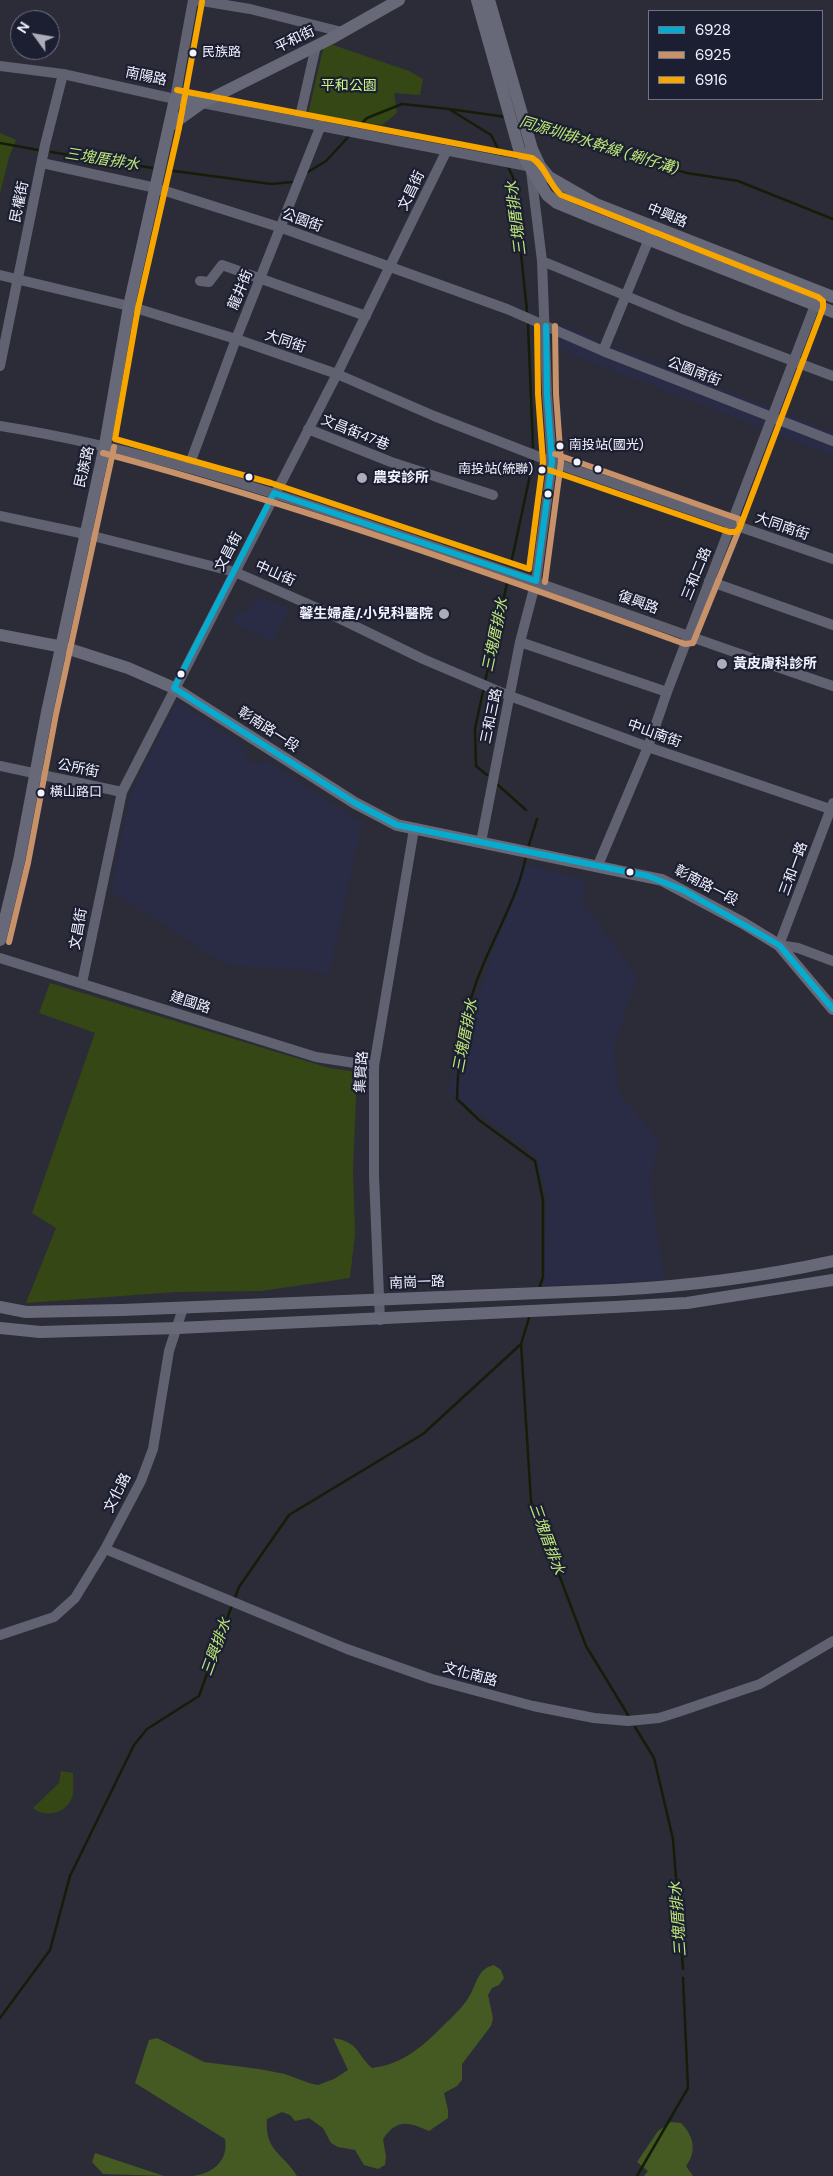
<!DOCTYPE html>
<html>
<head>
<meta charset="utf-8">
<style>
	body { margin:0 }
	#map { position:relative; width:833px; height:2176px; overflow:hidden; background:#2b2c37; font-family:"DM Sans",sans-serif }
	canvas { display:block }
	.legend { position:absolute; left:648px; top:10px; width:175px; height:90px; box-sizing:border-box; background:#1c1e32; border:1px solid #727384; margin:0; padding:6px 9px; list-style:none; font-size:15px; color:#f2f3ff }
	.legend li { display:flex; align-items:center; gap:10px; height:25px }
	.legend b { width:25px; border:1px solid #727384 }
	.north { position:absolute; left:10px; top:10px; width:50px; height:50px; box-sizing:border-box; background:#1c1e32; border:1px solid #727384; border-radius:50%; rotate:302deg; font-size:14px; font-weight:700; line-height:20px; text-align:center; color:#f2f3ff }
	.north::after { content:''; display:block; margin:auto; width:18px; height:22px; background:#acadb9; clip-path:polygon(50% 0,100% 100%,50% 72%,0 100%) }
</style>
</head>
<body>
<div id="map">
<canvas width="833" height="2176"></canvas>
<ul class="legend">
<li><b style="height:6px;background:#06acd0"></b>6928</li>
<li><b style="height:6px;background:#c7916a"></b>6925</li>
<li><b style="height:6px;background:#f7a600"></b>6916</li>
</ul>
<div class="north">N</div>
</div>
<script>
const g = document.querySelector('canvas').getContext('2d');
g.lineJoin = 'round';
function fill(path, color) {
  g.fillStyle = color;
  g.fill(path, 'evenodd');
}
function strokePath(path, color, width, dash) {
  g.strokeStyle = color;
  g.lineWidth = width;
  g.lineCap = dash ? 'butt' : 'round';
  g.setLineDash(dash || []);
  g.stroke(path);
}
function label(font, color, halo, rows, align = 'center') {
  g.font = font + ' "DM Sans","Noto Sans TC",sans-serif';
  g.lineWidth = 4.5;
  g.setLineDash([]);
  g.textBaseline = 'middle';
  g.strokeStyle = halo;
  g.fillStyle = color;
  for (const [text, x, y, turn = 0] of rows) {
    g.save();
    g.translate(x, y);
    g.rotate((+turn || 0) * Math.PI / 180);
    g.textAlign = isNaN(turn) ? turn : align;
    if (halo) g.strokeText(text, 0, 0);
    g.fillText(text, 0, 0);
    g.restore();
  }
}
fill(new Path2D(`
	M554 322 833 432V456L557 349Z
	M258 596 290 608 273 641 232 623 238 610 248 613Z
	M177 701 246 748V758L256 765 267 761 362 823 329 975 313 971 226 965 111 891 131 792Z
	M521 863 586 880 583 902 637 977 613 1050 620 1094 660 1142 650 1180 664 1280 541 1286 548 1196 533 1152 448 1092Z`), '#2a2c45');
fill(new Path2D(`
	M324 45H333L409 71 423 79 420 95 394 93 397 113 382 125 308 114Z
	M0 133 16 140 9 157 0 194Z
	M50 983 329 1068 357 1072 353 1169 355 1234 350 1278 261 1291 176 1292 26 1303 56 1228 32 1213 95 1033 39 1013Z
	M61 1771 73 1773C73 1779 74 1786 73 1793 70 1813 46 1819 33 1808L59 1783Z`), '#354715');
fill(new Path2D(`
	M494 1965 501 1970 504 1978 499 1985 492 1988 488 1995 493 2018 491 2026 462 2064V2080L457 2086 444 2093 448 2110V2118L429 2131C409 2122 397 2118 383 2139L386 2157 385 2165 378 2169 364 2165 355 2150 338 2147 331 2143 323 2128 309 2118 295 2121 290 2115 282 2112 267 2119C264 2151 284 2154 297 2176H192C212 2174 229 2161 225 2139L135 2083 149 2040 157 2038 204 2062 259 2069 285 2074 309 2083 318 2085 334 2079 348 2070 333 2038C361 2043 355 2053 372 2068 403 2064 422 2047 444 2025 452 2017 460 2010 467 2000 477 1986 476 1969 494 1965Z
	M671 2122 681 2123C694 2136 697 2152 686 2166L693 2176H644L648 2171 637 2162 658 2131Z
	M95 2153 164 2176 103 2174 92 2162Z`), '#455922');
strokePath(new Path2D(`
	M449 109 506 117
	M528 121 612 152 687 173 738 181 833 219
	M355 130 367 118 402 104 449 109 491 135 503 158
	M0 143 38 150
	M51 152 153 168
	M507 165 513 177 527 311
	M167 170 271 184 292 182
	M308 172 326 161 351 134
	M528 325 533 447
	M511 564 533 461
	M485 682 508 579
	M484 687 475 729 476 766 487 775
	M498 785 526 810
	M528 848 537 819
	M526 856C518 897 496 932 481 970 464 1010 458 1056 457 1099L479 1120 535 1161 543 1200V1277L540 1286
	M529 1318 521 1344 531 1501 586 1646 628 1715
	M234 1600 239 1587 289 1515 423 1434 521 1344
	M635 1727 654 1758 673 1839 683 1969
	M0 2018 50 1950 70 1876 134 1745 147 1729 199 1696 232 1605
	M637 2176 688 2088 683 1978`), '#151d08', 2.5);
strokePath(new Path2D(`
	M196 0 250 9 342 32
	M0 66 63 74 175 99 193 0
	M202 103 532 167
	M299 121 316 46
	M42 163 156 188 282 228 507 309 603 351 833 441
	M542 261 682 319 833 376
	M0 275 129 306 236 339 337 374 434 416 552 462 833 559
	M200 281 209 282 222 265 366 316
	M603 351 649 239 653 226
	M0 366 45 145 63 74
	M0 426C132 447 255 486 381 529 532 579 682 635 833 686
	M308 429 391 462 493 495
	M189 466 236 339 321 125
	M0 516 85 534 235 572 324 611 423 659 510 696 648 747 833 810
	M709 581 833 625
	M520 642 667 692
	M0 766 122 792
	M833 803 779 945 798 948 833 961
	M481 842 520 642 536 581 552 462 547 394 542 261 531 171
	M598 865 648 747 667 692 820 292
	M0 958 316 1057 374 1066
	M82 983 122 792 337 374 447 150
	M380 1320 374 1176V1066L414 829
	M105 1549 347 1649 432 1679 533 1706 594 1718 628 1721 659 1718 678 1712 760 1684 833 1641
	M0 1635 54 1617 75 1598 105 1549 141 1481 153 1449 169 1351 183 1308`), '#616271', 10);
strokePath(new Path2D(`
	M477 0 519 149 547 195 557 203 591 217 833 312
	M489 0 532 149 540 166 549 177 596 204 833 297
	M170 126 202 103 330 39 399 0
	M0 635 63 647 128 668 174 688 355 803 397 825 662 880 743 923 779 945 833 1009
	M0 940 19 861 47 712 105 445 129 306 175 99 202 103
	M0 1307 26 1312 122 1310 614 1290C689 1286 760 1277 833 1261
	M0 1328 40 1332 178 1328 614 1307 687 1303 833 1280`), '#686978', 12);
strokePath(new Path2D(`
	M274 493 536 581
	M536 581 552 462 547 394 546 326
	M174 688 355 803 397 825 648 876 683 890 779 945 833 1009
	M174 688 274 493`), '#06acd0', 6);
strokePath(new Path2D(`
	M103 453C301 506 493 574 685 644L693 643 740 527 739 519 555 454
	M545 582 561 462 556 394 555 326
	M9 942 28 863 56 714 114 447`), '#c7916a', 6);
strokePath(new Path2D(`
	M202 2 179 128 138 308 115 439 271 483 529 569 543 462 538 394 537 326
	M177 90 532 158C545 165 549 185 561 195L818 297 823 301V308L740 527 736 532H729L549 470`), '#f7a600', 6);
for (const [x, y, r, color] of [
	[193,53,4.5,"#f2f3ff"],
	[560,446,4.5,"#f2f3ff"],
	[577,462,4.5,"#f2f3ff"],
	[598,469,4.5,"#f2f3ff"],
	[542,470,4.5,"#f2f3ff"],
	[249,477,4.5,"#f2f3ff"],
	[362,478,6,"#acadb9"],
	[548,494,4.5,"#f2f3ff"],
	[444,614,6,"#acadb9"],
	[722,664,6,"#acadb9"],
	[181,674,4.5,"#f2f3ff"],
	[41,793,4.5,"#f2f3ff"],
	[630,872,4.5,"#f2f3ff"]
]) {
  const dot = new Path2D();
  dot.arc(x, y, r, 0, 2 * Math.PI);
  g.fillStyle = color;
  g.fill(dot);
  strokePath(dot, '#1c1e32', 2);
}
label('13px', '#f2f3ff', '#1c1e32', [
	["民族路",202,53],
	["南投站(國光)",569,446],
	["南投站(統聯)",533,470,"right"],
	["橫山路口",50,793]
], 'left');
label('14px', '#f2f3ff', '#1c1e32', [
	["平和街",295,40,-26],
	["南陽路",146,77,12],
	["文昌街",412,191,-64],
	["民權街",20,202,-78],
	["中興路",667,216,22],
	["公園街",302,221,20],
	["龍井街",241,290,-67],
	["大同街",285,342,19],
	["公園南街",694,372,21],
	["文昌街47巷",355,433,22],
	["民族路",85,467,-77],
	["大同南街",782,527,19],
	["文昌街",229,552,-62],
	["中山街",275,574,24],
	["三和二路",697,574,-68],
	["復興路",638,603,20],
	["三和三路",492,716,-78],
	["彰南路一段",268,730,33],
	["中山南街",654,734,20],
	["公所街",78,769,11],
	["三和一路",794,869,-70],
	["彰南路一段",706,886,28],
	["文昌街",79,929,-80],
	["建國路",190,1003,18],
	["集賢路",362,1072,-86],
	["南崗一路",417,1283,-2],
	["文化路",118,1493,-63],
	["文化南路",470,1675,15]
]);
label('14px', '#caf684', '#1c1e32', [
	["平和公園",349,86]
]);
label('bold 14px', '#f2f3ff', '#1c1e32', [
	["農安診所",373,478],
	["馨生婦產/.小兒科醫院",433,614,"right"],
	["黃皮膚科診所",733,664]
], 'left');
label('italic 15px', '#bfea78', '#1c1e32', [
	["同源圳排水幹線 (蜊仔溝)",599,146,17],
	["三塊厝排水",102,160,9],
	["三塊厝排水",517,218,-97],
	["三塊厝排水",496,635,-78],
	["三塊厝排水",466,1036,-79],
	["三塊厝排水",546,1539,70],
	["三興排水",217,1647,-70],
	["三塊厝排水",679,1919,-94]
]);
</script>
</body>
</html>
